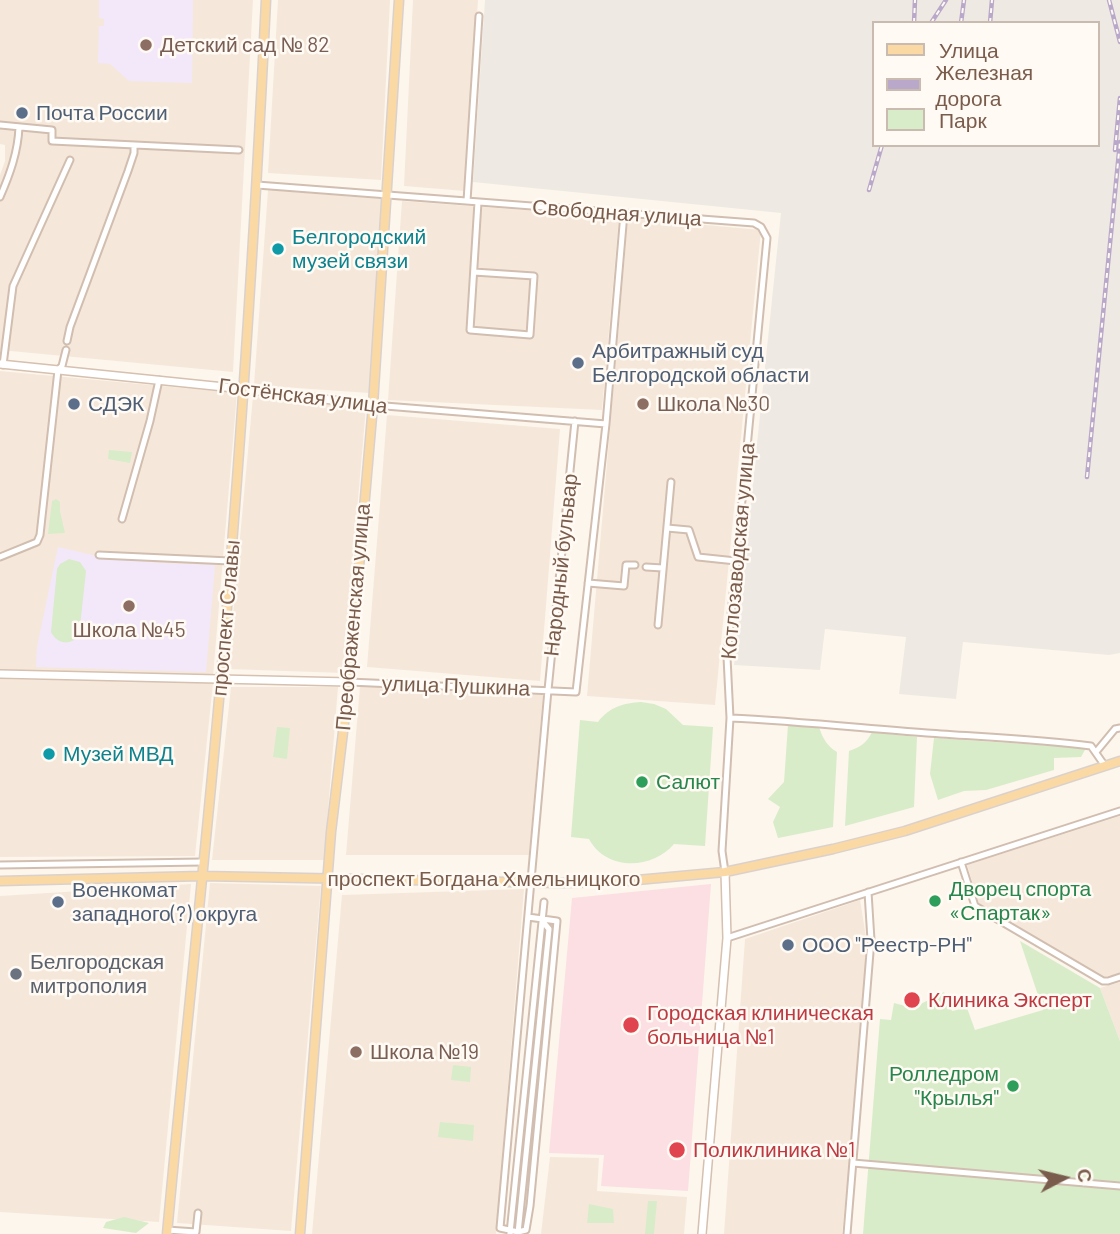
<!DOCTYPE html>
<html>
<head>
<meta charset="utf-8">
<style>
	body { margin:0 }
	#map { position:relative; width:1120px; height:1234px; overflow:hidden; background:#fdf6ec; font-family:Barlow,sans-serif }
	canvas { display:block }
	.legend { position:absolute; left:872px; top:21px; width:228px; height:126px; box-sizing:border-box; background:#fffaf3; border:2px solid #cabbb1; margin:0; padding:9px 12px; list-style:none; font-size:21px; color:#7a5c4d }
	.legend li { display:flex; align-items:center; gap:14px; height:35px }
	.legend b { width:35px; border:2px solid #cabbb1 }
	.north { position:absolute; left:1029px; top:1143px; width:70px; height:70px; -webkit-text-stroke:5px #fffaf3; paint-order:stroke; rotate:83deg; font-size:19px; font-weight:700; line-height:28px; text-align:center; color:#7a5c4d }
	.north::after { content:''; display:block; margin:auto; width:24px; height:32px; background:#7a5c4d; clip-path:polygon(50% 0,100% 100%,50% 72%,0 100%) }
</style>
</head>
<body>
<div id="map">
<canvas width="1120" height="1234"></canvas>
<ul class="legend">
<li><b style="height:9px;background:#fbd9a5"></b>Улица</li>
<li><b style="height:9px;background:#b9a8c9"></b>Железная дорога</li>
<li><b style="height:19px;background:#d8ecc9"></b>Парк</li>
</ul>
<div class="north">С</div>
</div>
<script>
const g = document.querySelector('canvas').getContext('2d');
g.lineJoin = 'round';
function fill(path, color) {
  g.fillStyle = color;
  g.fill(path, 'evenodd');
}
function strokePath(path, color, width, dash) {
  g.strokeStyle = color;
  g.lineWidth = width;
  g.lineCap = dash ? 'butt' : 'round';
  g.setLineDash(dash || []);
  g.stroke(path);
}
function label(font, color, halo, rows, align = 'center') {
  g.font = font + ' Barlow,sans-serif';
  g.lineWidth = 5;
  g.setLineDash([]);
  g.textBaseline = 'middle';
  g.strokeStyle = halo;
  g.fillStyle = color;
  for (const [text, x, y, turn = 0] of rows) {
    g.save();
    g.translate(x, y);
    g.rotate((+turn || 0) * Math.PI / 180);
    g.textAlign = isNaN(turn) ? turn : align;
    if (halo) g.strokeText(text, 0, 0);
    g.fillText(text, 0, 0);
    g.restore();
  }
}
fill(new Path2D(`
	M0 0H253L233 372 0 350V175L5 161V145L0 144Z
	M278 0H390L381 180 268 173Z
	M413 0H478L465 191 404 186Z
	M268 190 383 199 369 393 254 385Z
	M402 201 619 217 602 410 388 400Z
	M628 218 761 230 715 705 587 696Z
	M0 371 237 393 213 676 0 671Z
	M253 396 366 407 343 673 228 669Z
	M387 415 560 429 540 681 367 667Z
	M0 679 213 683 195 856 0 857Z
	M360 686 543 695 529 855H346Z
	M231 687H338L324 860H212Z
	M1120 816V974L1102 977 979 904 967 865Z
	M210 883 321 886 291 1231 177 1223Z
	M191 884 159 1222 0 1212V896Z
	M524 889 496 1234H312L342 895Z
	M860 900 869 955 859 1071 842 1234H724L745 939Z
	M1120 982V1041L1100 988Z
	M550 1157 599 1158 597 1191 687 1197 684 1234H541Z`), '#f5e8da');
fill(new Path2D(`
	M485 0H1120V653L1109 655 963 642 956 699 899 694 906 637 825 629 820 670 734 665 781 213 473 182ZM873 23H1097V145H873Z`), '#efe9e4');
fill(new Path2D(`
	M99 0H193L192 83 129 81 110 64 98 63 99 26H104V19L99 18Z
	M58 547 101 557 159 563 215 565 206 672 36 667 37 647Z`), '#f3e8fa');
fill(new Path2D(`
	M711 884 688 1191 601 1186 604 1155 549 1153 572 898Z`), '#fbdfe3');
fill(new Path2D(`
	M109 450 132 452 130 463 108 459Z
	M56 499 60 502V511L65 533 48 534 52 501Z
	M69 559 80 562 86 571 79 636C70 646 57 644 51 632L57 569 60 564Z
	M641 702 654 704 666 709 683 725 713 727 705 846 674 844C652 870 606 871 589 839L571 837 580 720 598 722C609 707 624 703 641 702Z
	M788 725 819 727C823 739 827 746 837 752L833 827 778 838 773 822 780 807 768 799 784 782Z
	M277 727 290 728 287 759 273 757Z
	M872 732 917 737 914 807 845 826 849 751C860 747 867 743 872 732Z
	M934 738 1086 748 1081 757 1054 758V770L986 790 964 791 938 800 930 774Z
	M1020 941 1100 988 1120 1041V1234H863L880 1019 891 1020 894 1003 913 1008 944 992 952 1011 967 1008 975 1030 1043 1010Z
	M453 1065 471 1067 470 1082 451 1080Z
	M440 1122 474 1125 473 1141 438 1137Z
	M648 1201H657L654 1234H645Z
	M589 1204 613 1209 614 1223H587Z
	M124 1217 149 1223 136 1233 103 1228 106 1222Z`), '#d8ecc9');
const street = new Path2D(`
	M0 125 52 130V141L239 150
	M257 185 754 223 761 227 767 238 727 657 730 718 722 851 725 872
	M0 197C10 174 18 152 19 127
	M467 201 479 16
	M474 272 534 276 530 335 470 330 478 202
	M67 341 70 327 128 171 134 153V145
	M3 365 13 286 70 160
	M373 405 606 424
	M122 519 150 421 159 380
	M667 528 689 530 698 557 736 561
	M99 555 230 561
	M0 557 37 542 40 535 58 370 62 366 66 350
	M646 567 663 568
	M588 583 624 586 626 565H635
	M658 625 671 482
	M349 682 576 692 606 424 624 213
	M730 718C796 721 861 728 927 733 982 737 1037 739 1091 746L1105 766
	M1096 752 1115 729 1120 728
	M961 862 975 906 1103 981H1108L1120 977
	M0 865 203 862
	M528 917 557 921 530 1206 526 1230 518 1232 500 1228 548 690 575 421
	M727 938 1120 811
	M853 1163 1120 1186
	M167 1230 196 1232 198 1213
	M510 1233 544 902
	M518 1233 549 929 543 922
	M847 1234 871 940 868 892`);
const secondary = new Path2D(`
	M0 364 234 388 373 405
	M0 674 349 682
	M702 1234 727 938 725 872`);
const primary = new Path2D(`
	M0 881 202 876 560 883 615 882 725 872 833 849 905 831 1120 761
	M167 1234C184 1048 205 863 221 677 241 451 255 226 266 0
	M300 1234 331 832 349 682 373 405 399 0`);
strokePath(street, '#d1beb0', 9);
strokePath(secondary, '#d6c0b0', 10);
strokePath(primary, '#dad1cd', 11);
strokePath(street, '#fff', 5);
strokePath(secondary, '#fff', 7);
strokePath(primary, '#fbd9a5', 8);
const rail = new Path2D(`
	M1109 0 1120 42
	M914 23 915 0
	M931 23 946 0
	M961 23 964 0
	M990 23 992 0
	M1115 150 1120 98
	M869 190 882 145
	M1087 477 1120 142`);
strokePath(rail, '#b9a8c9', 4.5);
strokePath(rail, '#fffaf3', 2, [5]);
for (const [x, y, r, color] of [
	[146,45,7,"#8d6e63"],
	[22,113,7,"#5c6f8a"],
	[278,249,7,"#0f9aa8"],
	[578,363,7,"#5c6f8a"],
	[74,404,7,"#5c6f8a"],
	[643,404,7,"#8d6e63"],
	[129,606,7,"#8d6e63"],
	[49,754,7,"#0f9aa8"],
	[642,782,7,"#2e9e5b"],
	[935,901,7,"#2e9e5b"],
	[58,902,7,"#5c6f8a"],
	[788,945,7,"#5c6f8a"],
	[16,974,7,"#6b7280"],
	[912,1000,9,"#e0444e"],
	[631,1025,9,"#e0444e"],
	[356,1052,7,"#8d6e63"],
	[1013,1086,7,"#2e9e5b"],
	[677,1150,9,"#e0444e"]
]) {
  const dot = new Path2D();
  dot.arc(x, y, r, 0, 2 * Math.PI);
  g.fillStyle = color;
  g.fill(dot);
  strokePath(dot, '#fffaf3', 2.5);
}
label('21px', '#785e54', '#fffaf3', [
	["Детский сад № 82",160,45],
	["Школа №30",657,404],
	["Школа №45",129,630,"center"],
	["Школа №19",370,1052]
], 'left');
label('21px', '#4e5e75', '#fffaf3', [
	["Почта России",36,113],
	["Арбитражный суд",592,351],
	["Белгородской области",592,375],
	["СДЭК",88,404],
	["Военкомат",72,890],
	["западного(?) округа",72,914],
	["ООО \"Реестр-РН\"",802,945]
], 'left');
label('21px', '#7a5c4d', '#fffaf3', [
	["Свободная улица",617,213,4],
	["Гостёнская улица",303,396,7],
	["Котлозаводская улица",738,551,-85],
	["Народный бульвар",561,565,-84],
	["Преображенская улица",353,617,-85],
	["проспект Славы",226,618,-85],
	["улица Пушкина",456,686,2],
	["проспект Богдана Хмельницкого",484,879]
]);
label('21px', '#0d838f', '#fffaf3', [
	["Белгородский",292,237],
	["музей связи",292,261],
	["Музей МВД",63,754]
], 'left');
label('21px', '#27864d', '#fffaf3', [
	["Салют",656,782],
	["Дворец спорта",949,889],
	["«Спартак»",949,913],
	["Ролледром",999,1074,"right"],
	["\"Крылья\"",999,1098,"right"]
], 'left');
label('21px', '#5b616d', '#fffaf3', [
	["Белгородская",30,962],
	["митрополия",30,986]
], 'left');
label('21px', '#be3a42', '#fffaf3', [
	["Клиника Эксперт",928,1000],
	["Городская клиническая",647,1013],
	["больница №1",647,1037],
	["Поликлиника №1",693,1150]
], 'left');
</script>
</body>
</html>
